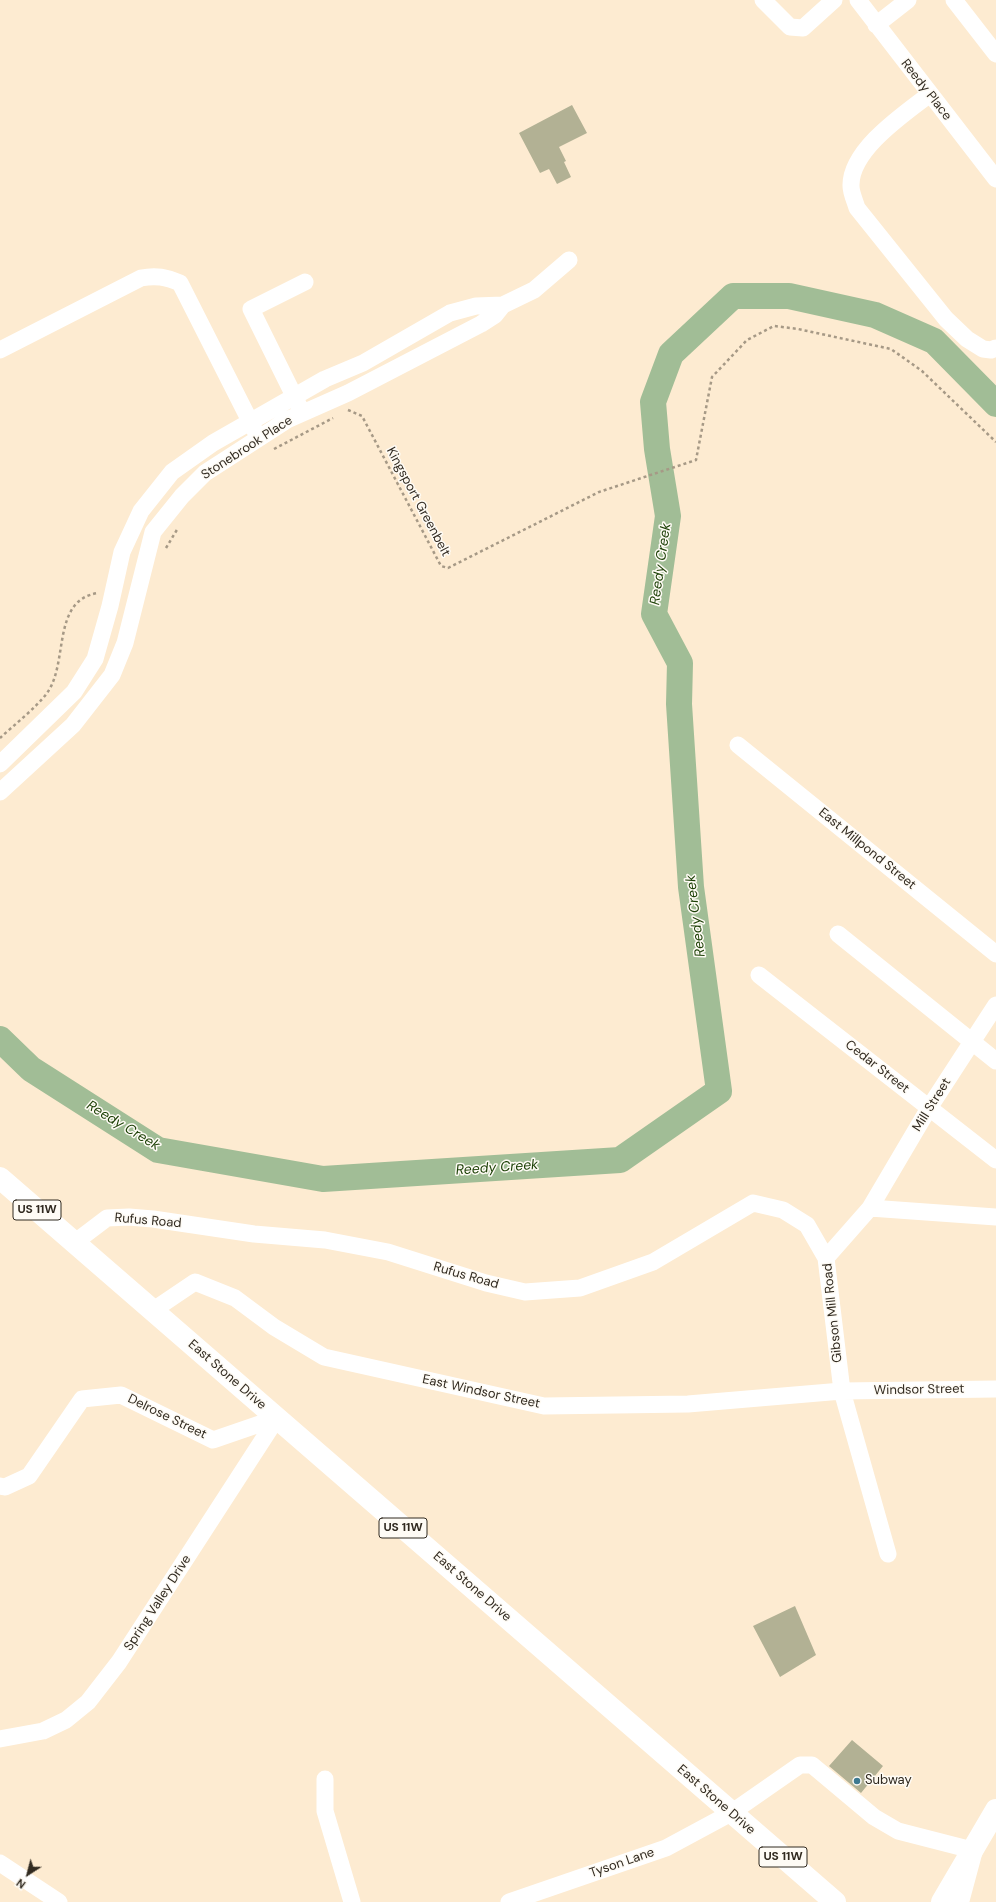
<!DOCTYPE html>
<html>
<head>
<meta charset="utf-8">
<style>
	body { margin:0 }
	#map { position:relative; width:996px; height:1902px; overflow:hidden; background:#fdebd1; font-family:"DM Sans",sans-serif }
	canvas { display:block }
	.north { position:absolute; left:8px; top:1854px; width:40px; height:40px; -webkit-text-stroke:3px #fefbf5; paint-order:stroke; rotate:216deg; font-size:11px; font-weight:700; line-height:16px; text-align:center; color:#312a20 }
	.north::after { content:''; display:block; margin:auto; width:14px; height:18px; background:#312a20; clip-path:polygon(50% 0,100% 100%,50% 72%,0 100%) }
</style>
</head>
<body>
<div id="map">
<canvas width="996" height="1902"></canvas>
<div class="north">N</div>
</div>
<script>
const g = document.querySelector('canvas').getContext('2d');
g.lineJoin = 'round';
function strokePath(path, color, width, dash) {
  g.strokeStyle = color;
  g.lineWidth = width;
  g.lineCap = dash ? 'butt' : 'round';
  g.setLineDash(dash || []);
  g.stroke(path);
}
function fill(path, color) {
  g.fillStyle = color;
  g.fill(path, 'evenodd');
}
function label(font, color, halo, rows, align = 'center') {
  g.font = font + ' "DM Sans",sans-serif';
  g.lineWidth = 3;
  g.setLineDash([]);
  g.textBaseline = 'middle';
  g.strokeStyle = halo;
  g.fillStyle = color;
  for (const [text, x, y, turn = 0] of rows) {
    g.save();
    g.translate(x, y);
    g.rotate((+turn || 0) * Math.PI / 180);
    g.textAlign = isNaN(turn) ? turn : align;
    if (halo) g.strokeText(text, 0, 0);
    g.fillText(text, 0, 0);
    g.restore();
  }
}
strokePath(new Path2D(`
	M0 1039 31 1069 158 1150 323 1179 620 1160 719 1091 691 887 679 704 680 663 654 614 668 516 657 449 653 402 671 354 733 296H789L875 315 934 341 996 404`), '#a1bd96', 26);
fill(new Path2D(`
	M572 105 587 133 559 147 566 161 564 162 571 177 557 184 549 169 540 173 519 133Z
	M795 1606 816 1655 780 1677 753 1626Z
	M852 1740 883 1766 861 1793 829 1766Z`), '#b2b194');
strokePath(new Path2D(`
	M348 410 362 416 441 566 448 568 599 492 696 460 712 377 747 340 774 326 798 329 891 349 922 371 996 442
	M274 449 333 418
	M166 548 178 528
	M0 738C14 725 36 708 47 693 69 663 51 600 98 593`), '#a69986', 2.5, [3, 3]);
strokePath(new Path2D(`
	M763 0 790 27 803 28 834 0
	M858 0 996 179
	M954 0 996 54
	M876 25 908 0
	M930 94C904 114 850 150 851 186 851 193 855 201 857 208L946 319 967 339 983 349 991 350 996 348
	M0 350 141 278C156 275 166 277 180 283L255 431
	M299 406 251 309 305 282
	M738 745 996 954
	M0 764 74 692 95 659 110 606 122 552 141 511 172 472 213 443 325 379 363 363 450 313 476 306 503 305 534 290 569 260
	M0 792 73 725 112 675 125 643 153 532 182 496 205 473 287 420 348 393 481 324 495 315 503 305
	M838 934 996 1061
	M759 975 996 1160
	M870 1208 929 1108 996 1005
	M74 1243 107 1218 129 1217 153 1219 254 1234 325 1240 388 1252 486 1283 525 1292 580 1288 653 1262 753 1203 783 1210 807 1225 826 1258
	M152 1311 195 1282 235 1298 274 1327 324 1357 544 1406 688 1404 842 1391 996 1389
	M0 1486 5 1487 29 1476 82 1399 121 1395 213 1440 277 1418
	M888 1554 842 1391 826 1258 870 1208 996 1217
	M0 1739 43 1731 66 1720 88 1702 119 1662 277 1418
	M325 1779V1811L352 1902
	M0 1863 59 1902
	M509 1902 666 1848 731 1813 800 1765H812L874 1817 898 1831 972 1850`), '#fff', 17);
strokePath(new Path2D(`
	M942 1902 996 1810`), '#fff', 22);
strokePath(new Path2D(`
	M0 1178 835 1902
	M958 1902 972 1850`), '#fff', 22);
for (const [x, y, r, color] of [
	[857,1781,4,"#3d7991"]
]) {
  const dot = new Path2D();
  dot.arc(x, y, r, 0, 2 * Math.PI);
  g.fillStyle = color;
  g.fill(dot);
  strokePath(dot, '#fefbf5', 1.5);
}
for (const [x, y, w] of [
	[37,1210,48],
	[403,1528,48],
	[783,1857,48]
]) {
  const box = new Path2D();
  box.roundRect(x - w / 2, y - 10, w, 20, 3);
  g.fillStyle = '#fefbf5';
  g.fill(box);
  strokePath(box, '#312a20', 1);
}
label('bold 12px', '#312a20', null, [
	["US 11W",37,1210],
	["US 11W",403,1528],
	["US 11W",783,1857]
]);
label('13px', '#312a20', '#fefbf5', [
	["Reedy Place",926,90,52],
	["Stonebrook Place",247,448,-33],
	["Kingsport Greenbelt",418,502,62],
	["East Millpond Street",867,849,39],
	["Cedar Street",877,1067,38],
	["Mill Street",932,1105,-58],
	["Rufus Road",148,1221,5],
	["Rufus Road",466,1276,16],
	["Gibson Mill Road",833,1313,-96],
	["East Stone Drive",227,1375,41],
	["Windsor Street",919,1390,-1],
	["East Windsor Street",481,1392,12],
	["Delrose Street",167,1417,26],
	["East Stone Drive",472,1587,41],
	["Spring Valley Drive",158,1603,-57],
	["East Stone Drive",716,1800,41],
	["Tyson Lane",622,1863,-19]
]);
label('13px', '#312a20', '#fefbf5', [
	["Subway",865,1781]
], 'left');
label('italic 14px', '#1d4107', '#fefbf5', [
	["Reedy Creek",661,564,-82],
	["Reedy Creek",696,916,-97],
	["Reedy Creek",123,1126,31],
	["Reedy Creek",497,1168,-4]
]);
</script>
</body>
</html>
